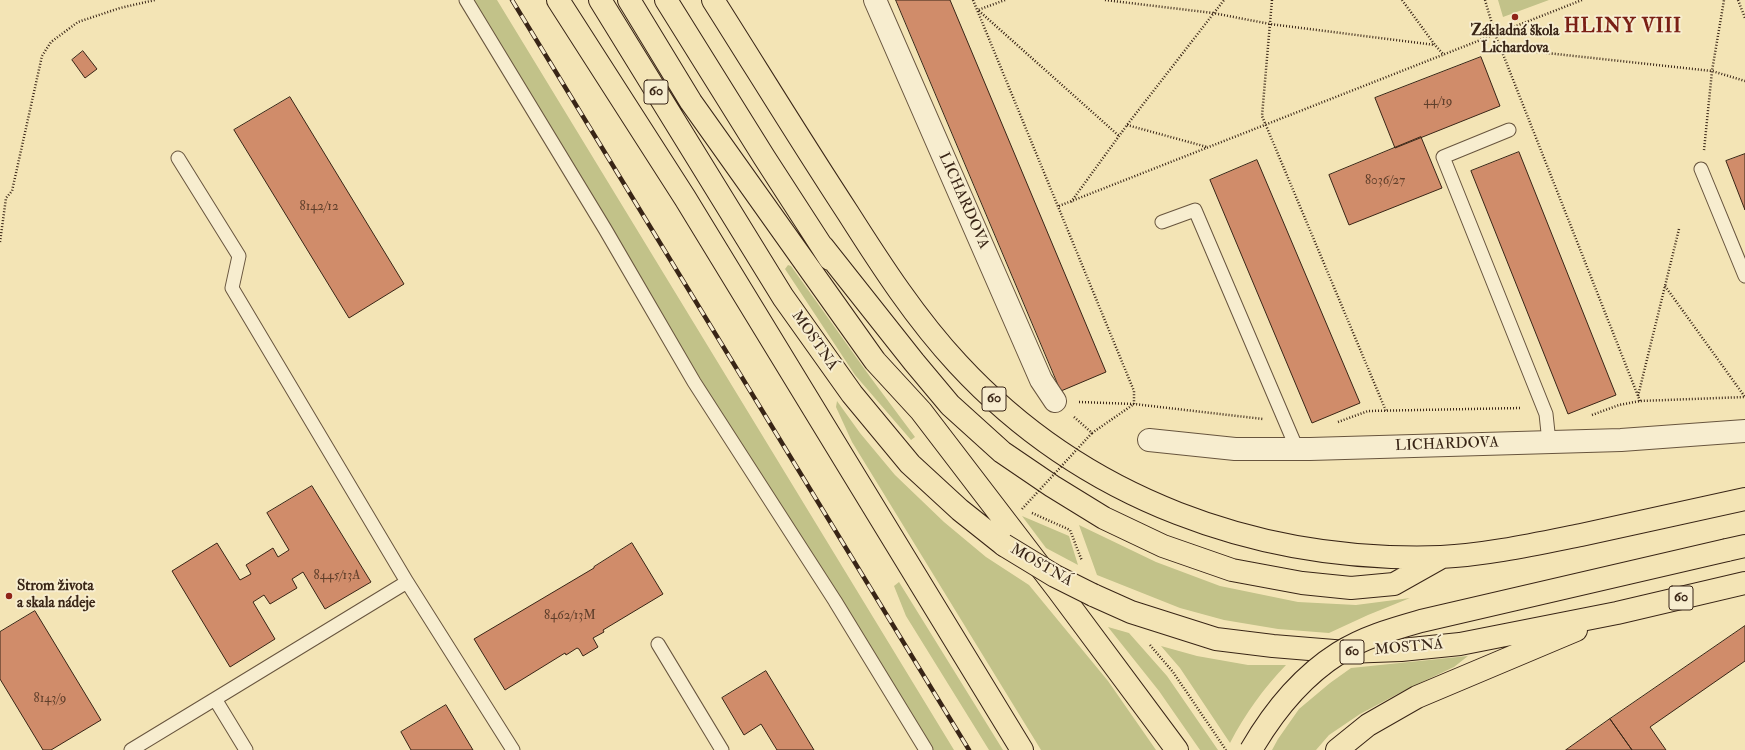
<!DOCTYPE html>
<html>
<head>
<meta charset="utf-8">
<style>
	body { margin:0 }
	canvas { display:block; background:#f3e4b5 }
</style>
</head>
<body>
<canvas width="1745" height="750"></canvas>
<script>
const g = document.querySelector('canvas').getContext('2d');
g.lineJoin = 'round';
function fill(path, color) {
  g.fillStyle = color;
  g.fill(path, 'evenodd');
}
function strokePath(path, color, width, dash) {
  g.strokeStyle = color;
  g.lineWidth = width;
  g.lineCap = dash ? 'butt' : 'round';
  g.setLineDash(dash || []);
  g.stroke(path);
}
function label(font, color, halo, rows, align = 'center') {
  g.font = font + ' "IM FELL Double Pica",serif';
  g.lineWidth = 4;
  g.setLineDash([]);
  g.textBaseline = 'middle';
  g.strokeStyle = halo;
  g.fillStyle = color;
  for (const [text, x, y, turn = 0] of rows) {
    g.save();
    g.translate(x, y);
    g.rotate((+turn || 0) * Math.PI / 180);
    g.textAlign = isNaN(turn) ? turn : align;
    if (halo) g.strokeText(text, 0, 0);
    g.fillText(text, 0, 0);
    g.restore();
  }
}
fill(new Path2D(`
	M474 0H497L954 750H933L840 598 737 440Z
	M1498 0H1549L1503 17Z
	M788 265 791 266 871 378 915 437 911 440 855 375 785 269Z
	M837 401 860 433 895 475 944 522 986 557 1029 585 1108 681 1156 750H1041L852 442 836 407Z
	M1022 516 1069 536 1078 565 1046 548Z
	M1079 525 1156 562 1220 586 1298 602 1356 605 1410 598 1368 615 1329 633 1278 629 1224 620 1180 608 1097 575Z
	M899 582 1003 750H989L906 616 894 586Z
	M1108 627 1129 633 1167 676 1218 750H1200L1159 691Z
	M1161 646 1197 656 1248 665H1286C1263 689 1245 714 1230 743L1180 668Z
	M1468 656 1454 667 1407 689 1360 714 1329 735 1316 750H1272L1278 739 1299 709 1330 683 1351 668Z`), '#c2c289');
const building = new Path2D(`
	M896 0H950L1106 372 1061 391Z
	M83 51 97 69 85 78 72 60Z
	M1481 57 1500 106 1395 148 1375 98Z
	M290 97 404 284 349 318 234 130Z
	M1421 137 1442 188 1349 225 1329 175Z
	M1519 152 1616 395 1568 414 1471 171Z
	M1745 154V210L1726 161Z
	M1257 160 1360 403 1312 423 1210 180Z
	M312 486 371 582 325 609 303 572 292 579 297 588 270 604 264 595 253 602 275 639 230 667 172 571 217 543 240 580 251 574 246 565 273 548 278 557 289 550 267 513Z
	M632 543 663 594 603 630 604 632 593 638 598 647 583 656 579 649 577 648 566 655 565 653 505 690 474 639 594 568V567Z
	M35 611 101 720 51 750H43L0 679V632Z
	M1745 626V661L1650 727 1666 750H1632L1610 719Z
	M766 671 814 750H777L761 724 744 735 722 698Z
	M446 705 473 750H411L401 732Z
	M1610 719 1632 750H1566Z`);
fill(building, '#d08c6a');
strokePath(building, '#392516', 1);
const lane = new Path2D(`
	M466 0 605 229 694 382 835 601 926 750
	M1509 130 1443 157 1546 414 1549 442
	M178 158 239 256 232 288 407 582 513 750
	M1701 169 1745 276
	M1162 222 1195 210 1297 449
	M658 644 722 750
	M215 699 407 582
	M131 750 215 699 246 750`);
const street = new Path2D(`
	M875 0 1041 380 1055 401
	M1149 440 1235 449H1310L1621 440 1745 431`);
const primary = new Path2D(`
	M558 0 685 198 1022 750
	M600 0 783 297 852 394 910 464 960 510 1004 545
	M629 0 691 102 875 361 921 411 1058 590 1177 750
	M666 0 764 157 830 259
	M713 0C758 71 802 143 848 213 881 265 916 319 958 364 1083 499 1258 563 1441 557 1486 555 1536 544 1581 535 1636 523 1690 511 1745 499
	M823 247 914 362 950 405 1002 452 1052 486 1104 518 1163 546 1232 570 1302 583 1351 588 1394 584 1442 557
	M1727 550 1745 546
	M1093 595 1131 612 1216 639 1273 646 1346 652 1401 650 1460 644 1617 613 1745 583
	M1337 750 1368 725 1417 697 1576 630`);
strokePath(lane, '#68553e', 15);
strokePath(street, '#68553e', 24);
strokePath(primary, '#392516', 24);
strokePath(new Path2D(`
	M973 0 1134 391V404L1263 419
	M1005 0 978 10 1119 136
	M1105 0 1213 13 1270 24 1435 45
	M1272 0 1262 116 1386 411
	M1402 0 1435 45 1444 55
	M1485 0 1495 34 1640 401
	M1738 0 1745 18
	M1501 48 1712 71 1745 81
	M1127 125 1207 147
	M1704 150 1712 71 1724 0
	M1071 202 1127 125 1224 0
	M1059 206 1582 0
	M0 242 6 198 12 191 42 56 51 42 78 22 120 8 155 0
	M1665 286 1745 397
	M1638 396 1679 229
	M1079 402 1134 404
	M1592 415 1619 405 1640 401 1745 397
	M1074 417 1092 433 1134 404
	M1338 422 1368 411 1521 408
	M1032 513 1070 530 1082 561
	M1150 645 1173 672 1226 750`), '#392516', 2.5, [1, 2]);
strokePath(lane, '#f7edcf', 13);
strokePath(street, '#f7edcf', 22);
strokePath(primary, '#f3e4b5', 22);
const rail = new Path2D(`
	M512 0 969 750`);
strokePath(rail, '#392516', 4.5);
strokePath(rail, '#f7edcf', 3, [9]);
const primaryBridge = new Path2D(`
	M1004 545 1055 576 1093 595
	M1251 750C1273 712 1301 677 1339 653 1364 637 1393 629 1421 621L1727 550`);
strokePath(primaryBridge, '#392516', 24, []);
strokePath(new Path2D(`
	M1022 509 1092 433`), '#392516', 2.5, [1, 2]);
strokePath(primaryBridge, '#f3e4b5', 22);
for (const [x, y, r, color] of [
	[1515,17,4,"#8f2418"],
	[9,596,4,"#8f2418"]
]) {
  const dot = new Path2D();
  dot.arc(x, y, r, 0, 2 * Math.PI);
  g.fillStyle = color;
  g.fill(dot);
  strokePath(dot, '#f7edcf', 1.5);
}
label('13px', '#5f3f2b', null, [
	["44/19",1438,102],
	["8036/27",1385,181],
	["8142/12",319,207],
	["8445/13A",337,576],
	["8462/13M",570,616],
	["8143/9",50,699]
]);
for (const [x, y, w] of [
	[656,92,24],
	[994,399,24],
	[1681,598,24],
	[1352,652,24]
]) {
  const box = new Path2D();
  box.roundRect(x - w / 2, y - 12, w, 24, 3);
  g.fillStyle = '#f7edcf';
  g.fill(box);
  strokePath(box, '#392516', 1);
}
label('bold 14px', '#392516', null, [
	["60",656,92],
	["60",994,399],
	["60",1681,598],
	["60",1352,652]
]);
label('bold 15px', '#392516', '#f7edcf', [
	["Základná škola",1515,32],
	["Lichardova",1515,49],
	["Strom života",17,587,"left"],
	["a skala nádeje",17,604,"left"]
]);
label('15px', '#392516', '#f7edcf', [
	["LICHARDOVA",963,201,66],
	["MOSTNÁ",814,341,55],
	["LICHARDOVA",1447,445,-2],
	["MOSTNÁ",1041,566,30],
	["MOSTNÁ",1409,648,-5]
]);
g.letterSpacing = '1px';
label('bold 19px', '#7a1f14', '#f7edcf', [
	["HLINY VIII",1623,28]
]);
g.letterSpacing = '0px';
</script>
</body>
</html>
